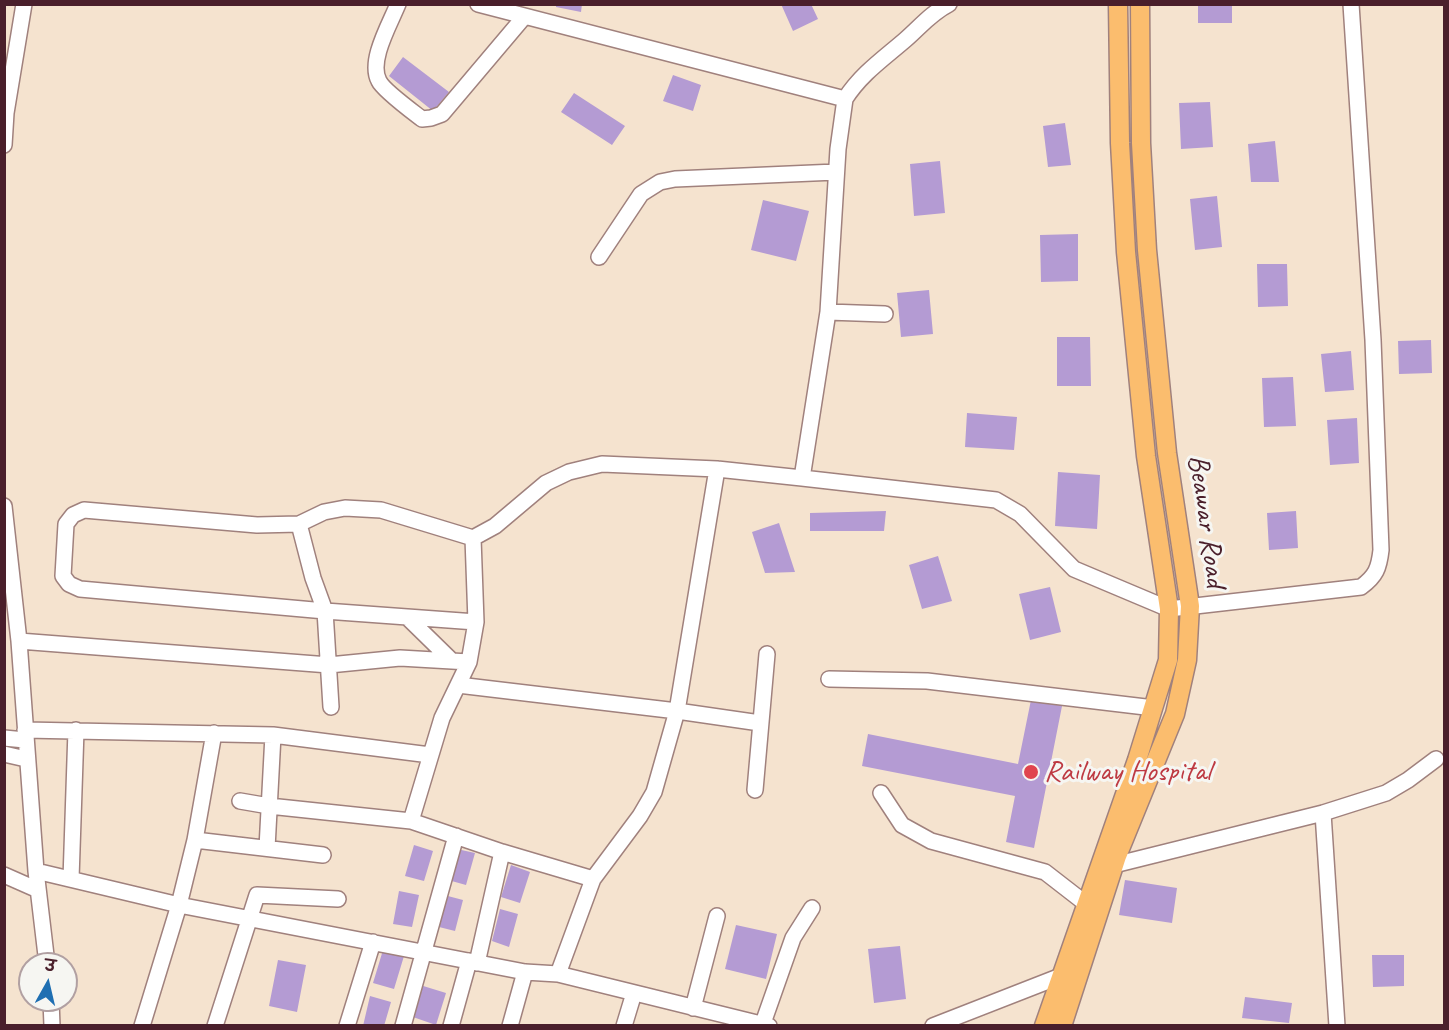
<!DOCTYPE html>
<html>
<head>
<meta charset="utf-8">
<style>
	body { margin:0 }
	#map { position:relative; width:1449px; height:1030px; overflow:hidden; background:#f5e3cf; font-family:Caveat,"Playpen Sans Deva",sans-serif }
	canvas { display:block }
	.frame { position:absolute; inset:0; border:6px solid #4a1f2b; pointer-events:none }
	.north { position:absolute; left:18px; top:952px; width:60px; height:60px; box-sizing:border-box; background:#f6f6f2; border:2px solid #b1a0a2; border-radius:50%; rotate:8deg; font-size:16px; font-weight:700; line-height:24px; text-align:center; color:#4a1f2b }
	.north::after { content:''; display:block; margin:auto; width:21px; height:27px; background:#1f6fb2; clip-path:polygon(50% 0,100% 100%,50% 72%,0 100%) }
</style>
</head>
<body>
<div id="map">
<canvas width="1449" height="1030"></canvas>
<div class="frame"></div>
<div class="north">उ</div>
</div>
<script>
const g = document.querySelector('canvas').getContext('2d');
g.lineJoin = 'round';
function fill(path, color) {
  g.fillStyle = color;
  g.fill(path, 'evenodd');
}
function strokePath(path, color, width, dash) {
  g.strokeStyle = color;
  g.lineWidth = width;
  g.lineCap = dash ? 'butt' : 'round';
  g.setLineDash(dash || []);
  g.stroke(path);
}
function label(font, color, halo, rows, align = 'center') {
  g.font = font + ' Caveat,sans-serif';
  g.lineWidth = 6;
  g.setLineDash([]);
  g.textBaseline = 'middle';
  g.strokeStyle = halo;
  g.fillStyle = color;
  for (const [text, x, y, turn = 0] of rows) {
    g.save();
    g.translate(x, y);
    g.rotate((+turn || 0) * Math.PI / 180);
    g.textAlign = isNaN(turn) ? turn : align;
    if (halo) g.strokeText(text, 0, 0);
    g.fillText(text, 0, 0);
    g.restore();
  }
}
fill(new Path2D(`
	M556 4H582L581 12 556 7Z
	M781 4H811L818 19 793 31Z
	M1198 4H1232V23H1198Z
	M403 57 449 92 433 111 389 76Z
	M673 75 701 85 693 111 663 101Z
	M574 93 625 126 612 145 561 112Z
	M1210 102 1213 147 1181 149 1179 103Z
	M1065 123 1071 165 1048 167 1043 126Z
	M1275 141 1279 182H1251L1248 144Z
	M940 161 945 213 914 216 910 164Z
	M1217 196 1222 247 1195 250 1190 199Z
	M763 200 809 211 796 261 751 250Z
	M1078 234V281L1041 282 1040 235Z
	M1257 264H1287L1288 306 1258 307Z
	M929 290 933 334 901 337 897 293Z
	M1057 337H1090L1091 386H1057Z
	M1431 340 1432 373 1399 374 1398 341Z
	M1351 351 1354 390 1325 392 1321 354Z
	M1293 377 1296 426 1264 427 1262 378Z
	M967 413 1017 417 1014 450 965 447Z
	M1357 418 1359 463 1330 465 1327 420Z
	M1058 472 1100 475 1097 529 1055 526Z
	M886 511 884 531H810V513Z
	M1296 511 1298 548 1269 550 1267 513Z
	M779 523 795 572 765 573 752 532Z
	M938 556 952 601 922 609 909 565Z
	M1050 587 1061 632 1030 640 1019 594Z
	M1032 695 1063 701 1034 848 1006 842 1015 796 862 766 868 734 1018 764Z
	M414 845 433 851 424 881 405 876Z
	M457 849 475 853 466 885 448 880Z
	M511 865 530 872 520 903 501 897Z
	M1125 880 1177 888 1172 923 1119 915Z
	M399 891 419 895 412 927 393 924Z
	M444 895 463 900 455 931 435 926Z
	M500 909 518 914 509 947 492 941Z
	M736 925 777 934 766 979 725 969Z
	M900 946 906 999 874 1003 868 949Z
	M383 950 404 956 394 989 373 983Z
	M1372 955H1404V986L1373 987Z
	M278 960 306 965 297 1012 269 1006Z
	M420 985 446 993 436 1025 410 1016Z
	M370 996 391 1002 384 1026H363Z
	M1245 997 1292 1003 1289 1023 1242 1018Z`), '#b49bd3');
const minor = new Path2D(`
	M398 4C390 24 368 61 379 81 383 90 413 112 422 119L431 118 442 114 524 17
	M478 4 845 99C861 74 883 59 905 40 920 27 931 13 949 4
	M845 99 838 149 828 312 802 478 996 500 1020 514 1074 569 1169 609 1361 587C1376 576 1379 568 1381 550L1373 340 1351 4
	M4 145 6 113 24 4
	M599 257 641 194 660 182 675 179 836 172
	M828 312 885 314
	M4 506 19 641 36 871 47 964
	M299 524 313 578 325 611 331 707
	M407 617 452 661
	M476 622 325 611 80 589 69 584 63 576 66 524 73 515 84 510 257 525 299 524 324 512 345 508 381 510 473 538 495 526 546 483 569 472 602 464 717 469 802 478
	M19 641 329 665 400 658 469 662
	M829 679 927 681 1154 708
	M458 685 677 711 760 723
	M25 730 273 735 430 755
	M214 733 195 840 323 855
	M4 738 25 740
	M4 754 26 759
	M755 790 767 654
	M881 793 902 825 931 841 1045 872 1094 910
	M240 801 269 806 411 821 502 852 593 879
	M1323 813 1337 1026
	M411 821 442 718 469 662 476 622 473 538
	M267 848 273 735
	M1114 865 1323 813 1386 793 1408 780 1436 759
	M36 871 179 905 525 972 558 974 769 1026
	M4 875 38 890
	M71 879 76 730
	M477 963 502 852
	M558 974 593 879 640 816 654 792 677 711 717 469
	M51 1000 52 1026
	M693 1008 717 916
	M142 1026 179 905 195 840
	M215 1026 257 895 338 899
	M347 1026 373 942
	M403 1026 456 836
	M451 1026 469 961
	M510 1026 525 972
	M624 1026 634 993
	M762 1026 793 938 812 908
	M933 1026 1061 976H1068`);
const major = new Path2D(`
	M1044 1026 1137 760 1168 660 1169 609 1146 456 1126 252 1120 143 1118 4
	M1062 1026 1117 856 1175 714 1187 660 1190 606 1167 453 1147 250 1141 143 1140 4`);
strokePath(minor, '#a0817d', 18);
strokePath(major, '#a0817d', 21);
strokePath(minor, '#fff', 15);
strokePath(major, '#fbbd6e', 18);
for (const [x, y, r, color] of [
	[1031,772,8,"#e0444e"]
]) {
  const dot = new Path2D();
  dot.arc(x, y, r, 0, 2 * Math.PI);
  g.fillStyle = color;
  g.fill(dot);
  strokePath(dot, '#f6f6f2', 2);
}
label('30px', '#4a1f2b', '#f6f6f2', [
	["Beawar Road",1206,521,82]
]);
label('30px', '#be3a42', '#f6f6f2', [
	["Railway Hospital",1044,772]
], 'left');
</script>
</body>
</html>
